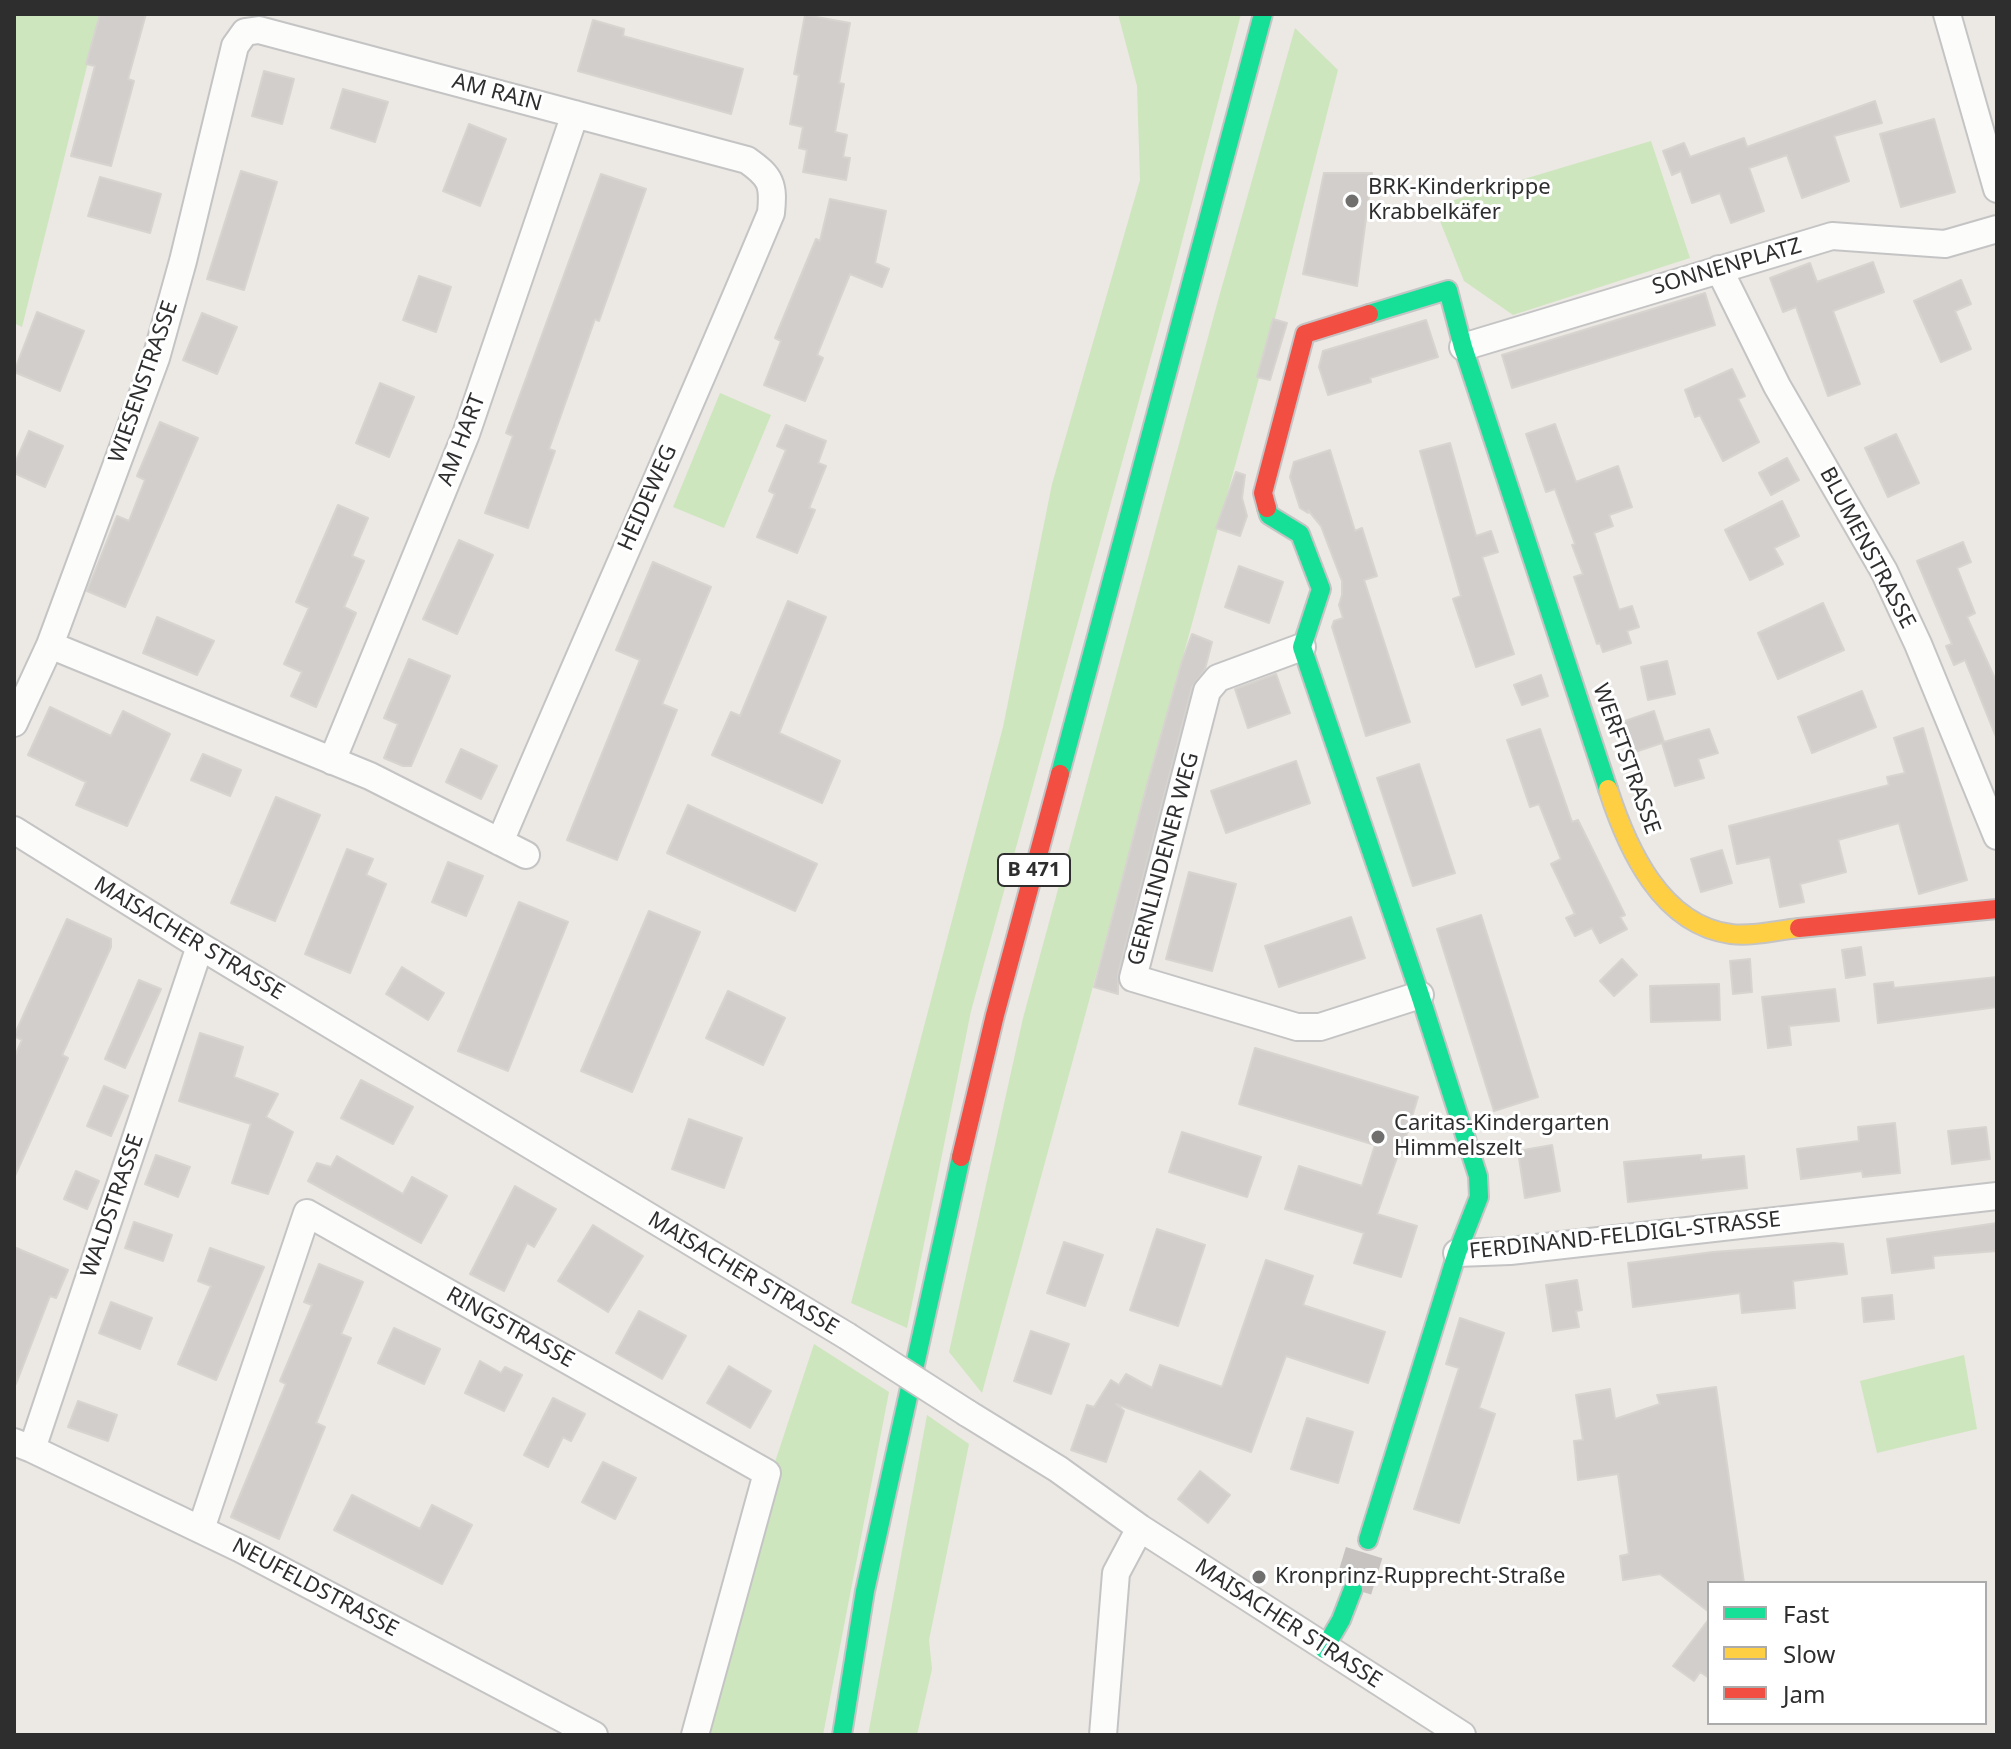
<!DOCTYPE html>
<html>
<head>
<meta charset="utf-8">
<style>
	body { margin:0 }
	#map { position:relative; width:2011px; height:1749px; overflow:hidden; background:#ece8e4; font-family:"Noto Sans",sans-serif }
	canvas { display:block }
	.frame { position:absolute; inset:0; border:16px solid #2e2e2e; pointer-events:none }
	.legend { position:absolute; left:1707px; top:1581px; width:280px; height:144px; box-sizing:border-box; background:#fff; border:2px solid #ababab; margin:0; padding:10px 14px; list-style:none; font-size:24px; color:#2e2e2e }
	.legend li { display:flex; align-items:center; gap:16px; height:40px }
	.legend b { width:40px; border:2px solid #ababab }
</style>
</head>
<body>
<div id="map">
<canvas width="2011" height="1749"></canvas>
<div class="frame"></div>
<ul class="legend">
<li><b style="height:10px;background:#16e098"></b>Fast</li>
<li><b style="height:10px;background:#ffcf43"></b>Slow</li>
<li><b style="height:10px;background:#f24e42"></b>Jam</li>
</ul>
</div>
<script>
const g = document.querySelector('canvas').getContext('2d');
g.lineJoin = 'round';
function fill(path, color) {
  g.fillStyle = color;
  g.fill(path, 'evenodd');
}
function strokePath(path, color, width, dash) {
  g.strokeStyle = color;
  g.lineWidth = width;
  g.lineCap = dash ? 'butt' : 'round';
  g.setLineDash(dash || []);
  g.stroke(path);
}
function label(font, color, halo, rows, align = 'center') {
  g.font = font + ' "Noto Sans",sans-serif';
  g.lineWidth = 6;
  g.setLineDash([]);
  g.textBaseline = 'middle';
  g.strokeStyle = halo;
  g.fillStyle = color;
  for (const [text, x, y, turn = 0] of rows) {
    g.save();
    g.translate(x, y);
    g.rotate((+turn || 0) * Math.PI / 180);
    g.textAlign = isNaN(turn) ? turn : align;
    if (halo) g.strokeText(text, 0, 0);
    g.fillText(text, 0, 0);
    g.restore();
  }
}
fill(new Path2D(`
	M14 14H100L22 327 14 323Z
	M1118 14H1241L1168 295 971 1011 907 1328 851 1303 1003 727 1052 484 1140 180 1137 86Z
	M1295 28 1338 70 1271 334 982 1393 949 1352 1023 1018 1217 304Z
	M1651 141 1690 258 1513 315 1464 281 1434 206Z
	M720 393 771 415 724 528 673 507Z
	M814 1344 889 1392 823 1735H706L773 1468Z
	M1964 1355 1977 1429 1877 1453 1860 1381Z
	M927 1415 969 1444 929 1640 932 1669 917 1735H868Z`), '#cee6be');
const building = new Path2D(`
	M100 14H146L128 79 134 81 111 166 71 156 95 66 86 64Z
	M805 15 850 23 839 83 844 84 835 132 847 135 843 157 850 158 846 180 803 172 807 150 799 148 803 127 790 124 799 75 794 74Z
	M593 20 624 29 623 36 743 69 731 114 578 71Z
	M264 71 294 79 282 124 252 116Z
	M343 89 388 102 375 142 331 128Z
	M1875 101 1882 123 1834 136 1849 181 1802 198 1787 155 1749 168 1764 211 1731 223 1720 193 1692 203 1681 171 1672 175 1663 151 1684 143 1690 157 1744 138 1747 147Z
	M1934 119 1955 192 1901 207 1880 134Z
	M469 124 506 139 480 206 443 191Z
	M241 171 277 182 244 290 207 279Z
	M1324 173H1372L1357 286 1303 274Z
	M601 174 646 189 599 321 595 319 549 449 555 451 528 528 485 513 513 436 506 433Z
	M100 177 161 194 150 233 88 216Z
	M830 199 886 211 875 263 889 269 882 287 850 274 817 355 823 358 805 401 764 385 781 341 775 338 816 239 820 241Z
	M1873 262 1884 292 1833 311 1860 384 1828 396 1796 307 1783 312 1770 278 1810 263 1817 282Z
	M419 276 451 287 436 332 403 320Z
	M1961 280 1971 304 1955 311 1971 349 1941 362 1914 301Z
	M1705 293 1715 325 1512 388 1502 355Z
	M37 312 84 331 60 391 14 372Z
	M202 313 237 327 217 374 183 360Z
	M1273 319 1287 323 1270 380 1257 377Z
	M1426 320 1438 357 1370 378 1371 382 1328 395 1319 367 1323 351Z
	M1732 369 1745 396 1738 399 1759 442 1723 461 1700 415 1695 417 1685 390Z
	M380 383 414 397 389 457 356 443Z
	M160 422 198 438 125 607 87 591 117 516 129 521 145 480 137 476Z
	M1555 424 1576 482 1618 466 1632 507 1609 515 1613 526 1594 533 1619 610 1632 606 1639 627 1627 631 1631 643 1603 652 1600 643 1597 644 1574 577 1583 574 1572 545 1575 544 1555 489 1546 492 1526 434Z
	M786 425 826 441 818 463 826 466 809 508 815 510 797 553 757 537 775 494 769 491 786 450 777 446Z
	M29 431 63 446 45 487 14 473V465Z
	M1896 434 1919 483 1888 497 1865 448Z
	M1450 443 1476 536 1491 531 1498 552 1482 557 1514 654 1476 667 1453 599 1461 596 1420 451Z
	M1330 450 1355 531 1362 528 1377 576 1364 580 1410 722 1366 736 1332 627 1334 621 1343 618 1339 605 1342 595V581L1321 526 1308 510V513L1300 508 1290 477 1294 462Z
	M1787 458 1799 480 1771 495 1759 473Z
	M1236 472 1245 475 1242 498 1247 516 1240 536 1216 528Z
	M1782 501 1799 536 1774 548 1783 564 1750 580 1725 530Z
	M338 505 368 518 352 556 364 561 344 607 356 613 316 707 291 696 302 672 284 664 309 608 296 602Z
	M459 540 493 555 457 634 423 619Z
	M1963 542 1971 562 1957 568 1975 613 1967 617 1997 683 1996 737 1965 660 1954 665 1946 646 1952 644 1917 561Z
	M653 562 711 587 662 704 677 710 617 860 567 840 640 660 616 650Z
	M1239 566 1283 582 1269 623 1225 607Z
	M788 601 826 617 779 733 840 761 822 803 712 755 731 712 740 716Z
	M1823 603 1844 650 1778 679 1758 633Z
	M157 617 214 641 197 675 143 653Z
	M1192 634 1212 642 1205 669 1192 687 1118 974V994L1094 987 1147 785 1182 661Z
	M409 659 450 676 411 766H403L384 758 398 724 384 718Z
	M1667 661 1675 694 1648 700 1641 667Z
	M1276 674 1290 713 1248 728 1235 689Z
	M1541 675 1548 696 1522 705 1514 685Z
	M1862 691 1876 727 1812 753 1798 717Z
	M50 707 111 736 123 711 170 734 127 826 76 805 86 782 28 755Z
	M1654 711 1664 742 1709 729 1718 753 1698 759 1704 778 1675 786 1662 743 1632 753 1622 722Z
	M1923 728 1967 880 1919 894 1899 823 1838 840 1846 872 1800 884 1804 902 1780 907 1770 857 1737 864 1729 826 1889 785 1887 777 1905 773 1894 738Z
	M1540 729 1572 822 1578 820 1625 915 1620 917 1627 929 1600 943 1592 928 1575 936 1566 918 1575 914 1551 864 1561 859 1539 804 1530 807 1507 740Z
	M461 749 497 766 481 799 446 782Z
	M203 754 241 770 230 796 191 780Z
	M1296 761 1310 803 1226 833 1211 791Z
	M1419 764 1455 873 1413 886 1377 778Z
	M276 797 320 815 275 921 231 903Z
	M688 805 817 864 795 911 667 853Z
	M347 849 373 859 366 875 386 884 350 973 305 954Z
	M1722 850 1732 883 1701 892 1691 859Z
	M448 862 483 876 466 916 432 902Z
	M1189 872 1236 884 1212 971 1166 959Z
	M519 902 568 922 508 1071 458 1051Z
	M649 911 700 932 632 1092 581 1071Z
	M1481 915 1538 1097 1494 1111 1437 929Z
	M1351 917 1365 958 1279 987 1265 946Z
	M67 919 111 939V947L62 1055 68 1058 14 1178V1058L22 1040 14 1036Z
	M1861 947 1865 975 1846 978 1842 950Z
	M1622 959 1637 975 1614 996 1600 981Z
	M1750 959 1752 992 1733 994 1730 961Z
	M402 967 444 993 428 1020 386 994Z
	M1997 977V1007L1878 1023 1874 984 1893 982 1894 988Z
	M139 980 161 989 125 1068 105 1059Z
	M1719 984 1720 1020 1651 1022 1650 986Z
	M1835 989 1839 1021 1789 1026 1791 1045 1768 1048 1762 997Z
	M728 991 785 1018 763 1065 706 1038Z
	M200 1033 243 1047 234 1077 278 1094 266 1117 293 1132 268 1194 232 1183 251 1124 179 1101Z
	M1255 1048 1418 1097 1401 1153 1399 1152 1377 1214 1417 1226 1401 1277 1354 1263 1364 1233 1285 1209 1299 1166 1362 1186 1375 1145 1239 1104Z
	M361 1080 413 1107 393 1144 341 1118Z
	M104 1086 128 1096 111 1136 87 1126Z
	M689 1119 742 1138 724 1188 672 1169Z
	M1895 1123 1900 1173 1863 1177 1862 1171 1801 1179 1797 1149 1859 1141 1858 1127Z
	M1986 1127 1990 1159 1952 1164 1948 1131Z
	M1182 1132 1261 1157 1247 1197 1169 1172Z
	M1552 1145 1560 1191 1525 1198 1518 1151Z
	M156 1155 190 1167 178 1197 145 1184Z
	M1701 1155V1160L1744 1156 1747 1188 1628 1202 1624 1162Z
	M337 1156 403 1194 412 1177 447 1196 421 1243 308 1181 317 1163 331 1167Z
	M76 1171 99 1181 87 1209 64 1199Z
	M515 1186 556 1209 534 1247 527 1243 504 1291 470 1274Z
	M134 1222 172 1235 163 1261 125 1248Z
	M1997 1223V1251L1933 1256 1934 1268 1892 1273 1887 1239Z
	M593 1225 643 1256 608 1312 558 1281Z
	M1157 1229 1205 1245 1178 1326 1130 1310Z
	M1064 1242 1103 1255 1085 1306 1047 1293Z
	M1834 1243 1843 1244 1847 1274 1793 1281 1795 1308 1742 1313 1740 1293 1633 1307 1628 1263 1713 1252Z
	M14 1247 68 1270 56 1298 50 1296 16 1384Z
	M210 1248 264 1267 216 1380 178 1364 211 1286 198 1281Z
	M1266 1260 1313 1276 1303 1305 1385 1332 1368 1383 1286 1356 1251 1452 1116 1404 1124 1411 1106 1462 1071 1450 1087 1405 1094 1407 1111 1380 1119 1385 1126 1374 1152 1388 1160 1365 1222 1387Z
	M319 1264 363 1282 341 1334 351 1338 316 1423 325 1427 279 1539 231 1517 286 1384 280 1381 312 1305 304 1302Z
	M1577 1280 1582 1310 1576 1311 1579 1327 1553 1331 1546 1285Z
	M1892 1295 1894 1319 1864 1322 1862 1298Z
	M111 1302 152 1318 140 1349 99 1333Z
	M639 1311 686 1336 662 1379 616 1353Z
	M1460 1318 1504 1333 1479 1408 1495 1414 1459 1523 1414 1509 1459 1368 1446 1364Z
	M394 1328 440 1349 424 1384 378 1363Z
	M1031 1331 1069 1344 1051 1394 1014 1381Z
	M480 1361 501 1373 505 1367 522 1375 504 1411 465 1393Z
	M729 1366 771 1391 750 1428 707 1403Z
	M1716 1387 1744 1583H1709V1612L1660 1574 1623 1580 1620 1556 1629 1554 1618 1474 1578 1480 1574 1441 1583 1440 1576 1395 1610 1389 1615 1419 1660 1404 1657 1395Z
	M553 1398 585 1414 571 1441 563 1437 548 1467 524 1455Z
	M78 1401 117 1415 108 1441 68 1427Z
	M1307 1418 1353 1432 1338 1483 1291 1469Z
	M603 1462 636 1478 615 1519 582 1502Z
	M1200 1471 1230 1495 1208 1523 1178 1499Z
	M352 1495 420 1529 432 1505 472 1525 442 1584 334 1530Z
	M1709 1619V1678L1700 1672 1694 1681 1673 1666Z`);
fill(building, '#d1cecb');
strokePath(building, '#d7d4d0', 2);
strokePath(new Path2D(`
	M1353 1589 1368 1540`), '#c6c3c0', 38, [38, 19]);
const street = new Path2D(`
	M1947 14 1997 189
	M1719 269 1777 386 1884 571 1918 644 1997 836
	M1463 347 1832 236 1945 244 1997 229
	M50 645 370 776 526 855
	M1302 647 1218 678 1207 691 1133 978 1297 1027H1320L1420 995
	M14 723 50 645 156 358 183 261 235 46 245 32 259 30 747 160C771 177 774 184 771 213 683 424 589 632 500 842
	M332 761 466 434 575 114
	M14 830 200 946 847 1336
	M1457 1253 1510 1251 1997 1196
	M967 1413 1058 1469 1140 1528 1462 1735
	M14 1442 32 1449 200 946
	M32 1449 241 1549 594 1735
	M201 1529 307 1213 767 1473 695 1735
	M1103 1735 1116 1573 1140 1528`);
const fast = new Path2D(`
	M1369 314 1448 290 1463 347 1608 789
	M1267 508 1269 515 1300 534 1321 589 1302 647 1420 995 1478 1176 1479 1197 1457 1253 1368 1540
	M1060 774 1263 14
	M1324 1649 1341 1620 1353 1589
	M842 1735 865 1591 961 1157`);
const slow = new Path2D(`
	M1608 789C1627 848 1661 925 1731 934 1752 937 1778 930 1799 928`);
const jam = new Path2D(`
	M1267 508 1263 493 1305 334 1369 314
	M1799 928 1997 909
	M961 1157 995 1015 1060 774`);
strokePath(street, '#c5c4c5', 30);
strokePath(fast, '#c5c4c5', 22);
strokePath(slow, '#c5c4c5', 22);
strokePath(jam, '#c5c4c5', 22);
strokePath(street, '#fcfcfb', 26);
strokePath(fast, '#16e098', 18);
strokePath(slow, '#ffcf43', 18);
strokePath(jam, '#f24e42', 18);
const streetBridge = new Path2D(`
	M847 1336 967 1413`);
strokePath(streetBridge, '#c5c4c5', 30, []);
strokePath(streetBridge, '#fcfcfb', 26);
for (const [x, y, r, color] of [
	[1352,201,8,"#706f6e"],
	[1378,1137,8,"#706f6e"],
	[1259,1577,8,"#706f6e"]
]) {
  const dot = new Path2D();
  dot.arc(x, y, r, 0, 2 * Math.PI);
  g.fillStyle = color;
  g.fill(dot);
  strokePath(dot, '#fff', 3);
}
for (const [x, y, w] of [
	[1034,870,72]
]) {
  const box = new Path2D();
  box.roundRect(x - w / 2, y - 16, w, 32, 6);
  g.fillStyle = '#fff';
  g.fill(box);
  strokePath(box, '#2e2e2e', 2);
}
label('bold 20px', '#2e2e2e', null, [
	["B 471",1034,870]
]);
label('22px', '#2e2e2e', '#fff', [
	["AM RAIN",497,93,15],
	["SONNENPLATZ",1727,267,-16],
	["WIESENSTRASSE",144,382,-71],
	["AM HART",462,440,-69],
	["HEIDEWEG",648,498,-66],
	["BLUMENSTRASSE",1867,548,62],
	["WERFTSTRASSE",1626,759,70],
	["GERNLINDENER WEG",1164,859,-75],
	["MAISACHER STRASSE",189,939,31],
	["WALDSTRASSE",113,1206,-71],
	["FERDINAND-FELDIGL-STRASSE",1625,1236,-6],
	["MAISACHER STRASSE",743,1274,31],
	["RINGSTRASSE",510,1328,29],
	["NEUFELDSTRASSE",315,1588,28],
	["MAISACHER STRASSE",1288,1624,33]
]);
label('22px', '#2e2e2e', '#fff', [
	["BRK-Kinderkrippe",1368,188],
	["Krabbelkäfer",1368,213],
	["Caritas-Kindergarten",1394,1124],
	["Himmelszelt",1394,1149],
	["Kronprinz-Rupprecht-Straße",1275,1577]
], 'left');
</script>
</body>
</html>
